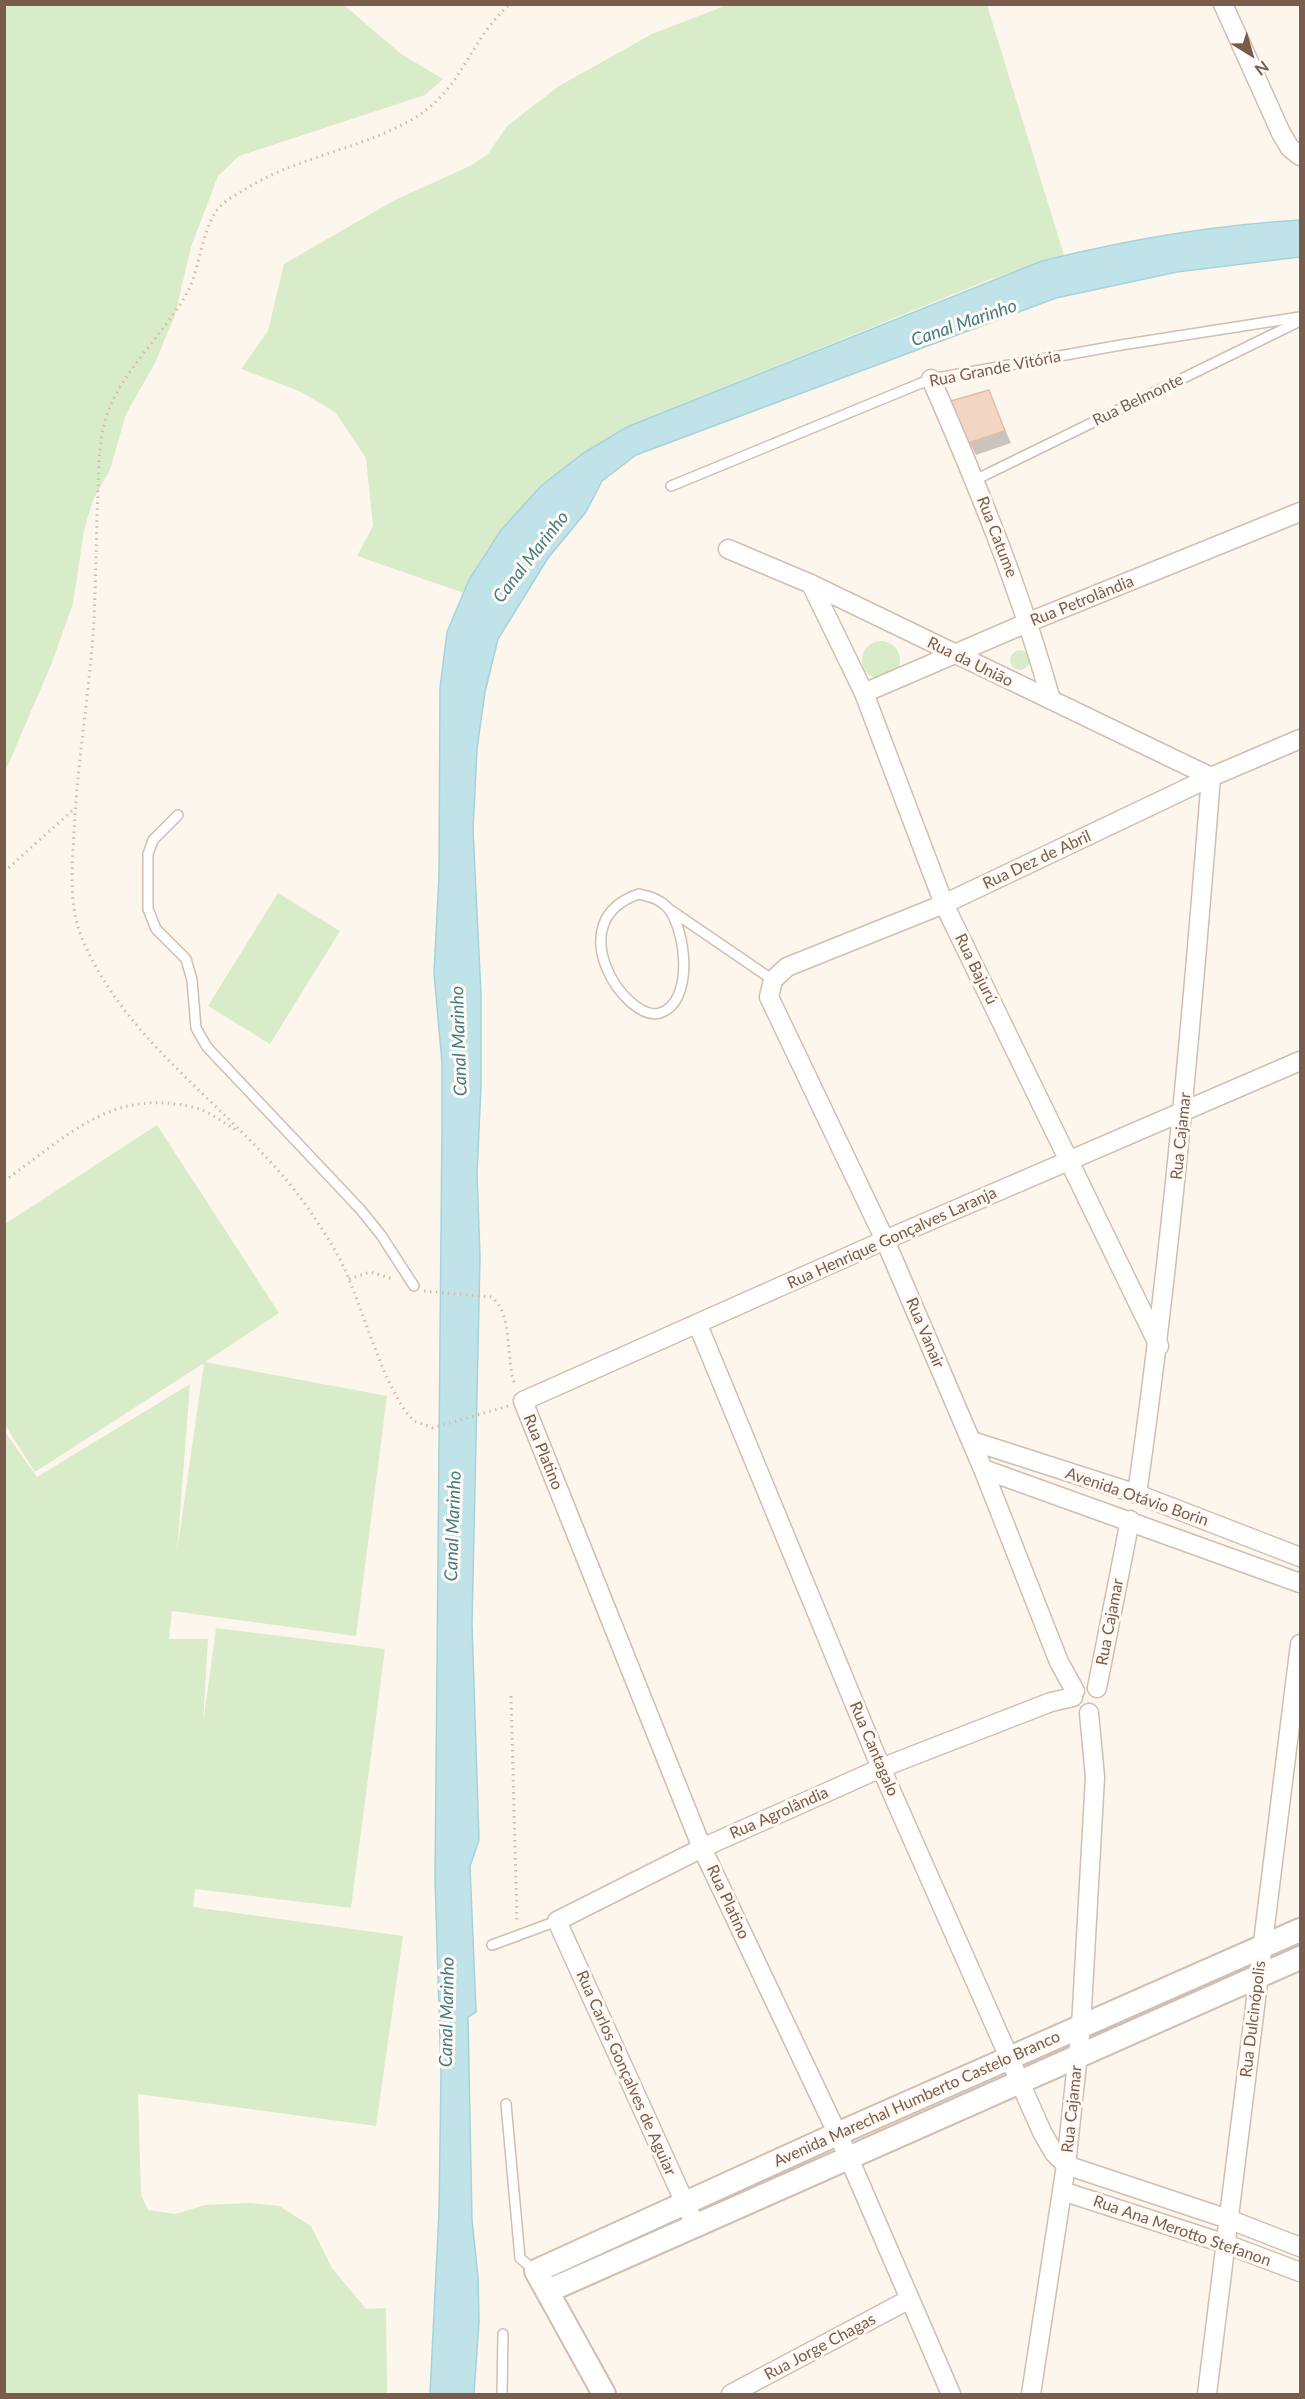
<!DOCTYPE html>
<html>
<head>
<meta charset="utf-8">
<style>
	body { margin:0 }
	#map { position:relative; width:1305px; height:2399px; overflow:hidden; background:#fdf6ec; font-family:Lato,sans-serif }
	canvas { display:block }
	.frame { position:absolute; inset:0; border:6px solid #7a5c4d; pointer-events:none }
	.north { position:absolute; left:1221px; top:24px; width:60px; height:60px; -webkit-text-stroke:4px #fffaf3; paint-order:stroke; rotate:143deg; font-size:16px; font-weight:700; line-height:24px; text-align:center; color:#7a5c4d }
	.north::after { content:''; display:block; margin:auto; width:21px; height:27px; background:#7a5c4d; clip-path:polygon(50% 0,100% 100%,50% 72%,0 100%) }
</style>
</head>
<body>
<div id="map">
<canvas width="1305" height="2399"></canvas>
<div class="frame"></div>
<div class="north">N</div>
</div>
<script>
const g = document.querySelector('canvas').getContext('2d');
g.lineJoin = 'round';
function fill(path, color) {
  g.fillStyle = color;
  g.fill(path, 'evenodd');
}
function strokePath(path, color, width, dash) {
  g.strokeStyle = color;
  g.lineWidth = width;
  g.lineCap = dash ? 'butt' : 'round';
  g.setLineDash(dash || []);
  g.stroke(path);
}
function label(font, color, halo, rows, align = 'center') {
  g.font = font + ' Lato,sans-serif';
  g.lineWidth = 6;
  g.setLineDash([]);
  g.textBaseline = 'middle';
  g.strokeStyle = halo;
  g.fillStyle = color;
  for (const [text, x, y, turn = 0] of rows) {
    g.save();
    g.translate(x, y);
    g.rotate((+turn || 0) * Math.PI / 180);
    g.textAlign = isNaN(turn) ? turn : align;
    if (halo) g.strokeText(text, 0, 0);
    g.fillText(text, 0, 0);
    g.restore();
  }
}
fill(new Path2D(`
	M5 4 344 5 401 54 443 79 425 95 239 156 218 176 191 247 175 315 155 363 126 414 110 470 93 500 84 530 73 604 51 665 5 772Z
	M727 5H987L1064 255 986 281 626 427C558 468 496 518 464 593L357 556 373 526 366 458 335 412 299 391 241 369 268 331 284 264 395 200 472 165 488 154 507 126 559 86 652 34Z
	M862 660a19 19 0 1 1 38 0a19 19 0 1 1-38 0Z
	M1010 660a10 10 0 1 1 20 0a10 10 0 1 1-20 0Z
	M278 893 340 931 270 1044 208 1006Z
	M157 1125 279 1313 205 1362 387 1396 356 1636 172 1611 169 1639H208L203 1724 216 1628 385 1649 351 1908 195 1889 193 1907 403 1936 376 2126 138 2094 141 2195 148 2210 175 2214 205 2205 250 2203 279 2206 311 2226 332 2268 366 2309 386 2308 387 2394H5V1432L37 1477 190 1384 177 1552 204 1363 35 1472 5 1425V1224Z`), '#d8ecc9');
const water = new Path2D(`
	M1300 220V257L1177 272 1056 298 636 455 602 481 586 512 548 558 498 639 485 692 477 749 473 830 481 995V1085L477 1174 480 1256 472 1624 479 1840 470 1866 476 2012 468 2017 472 2220 478 2277 479 2322 474 2394H430L439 2212 441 2075 435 1879 442 1124V1063L434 973 439 876 440 688 447 632 469 580 501 530 541 486 582 454 627 427 1042 261C1126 240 1214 225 1300 220Z`);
fill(water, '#bfe3e8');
strokePath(water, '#a5d3da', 1.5);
fill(new Path2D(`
	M988 392 1011 443 976 455 969 442Z`), '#0003');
const building = new Path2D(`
	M989 390 1005 431 968 443 951 401Z`);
fill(building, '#f3d5c3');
strokePath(building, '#e6bba3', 1.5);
const service = new Path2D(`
	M975 480 1300 321
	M671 486 931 379 1121 345 1300 317
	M178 815 153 840 148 854V909L156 929 186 959 192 980 196 1028 207 1047 360 1209 381 1235 414 1286
	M639 894C650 897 658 898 667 907 686 928 695 1002 660 1013 626 1023 558 921 639 894Z
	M669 909 773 980
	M492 1945 557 1921
	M506 2104 520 2258 535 2271
	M502 2394 503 2334`);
const minor = new Path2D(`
	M1223 4 1281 133 1290 148 1300 156
	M931 379C977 484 1020 589 1051 700
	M728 549 811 584 1211 777C1192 1017 1171 1256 1137 1494
	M811 584 864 693 944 904 1159 1346
	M864 693 1029 622 1300 512
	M698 1325 881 1768 1042 2132 1054 2153 1066 2165 1228 2219 1300 2247
	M972 1441 1137 1494 1300 1557
	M983 1469 1300 1583
	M1097 1688 1130 1520
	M1075 1691 1059 1662 983 1469 885 1240 769 997 773 980 787 967 944 904 1211 777 1300 739
	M1062 2191 1226 2244 1300 2272
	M695 2225 557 1921 702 1848 881 1768 1051 1702 1073 1697
	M731 2394 908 2300
	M951 2394 848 2156 702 1848 523 1401 885 1240 1300 1061
	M1031 2394 1066 2165 1081 2026 1095 1777 1089 1713
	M1207 2394 1300 1644`);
const tertiary = new Path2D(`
	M548 2291 1300 1958
	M604 2394 536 2271 837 2134 1300 1930`);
strokePath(service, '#d1beb0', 12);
strokePath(minor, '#d1beb0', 21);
strokePath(tertiary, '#d1beb0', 26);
strokePath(new Path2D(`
	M4 872 75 808
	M4 1181C67 1137 112 1086 196 1108 210 1112 224 1123 236 1130
	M349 1279 370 1272 393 1279
	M424 1291 491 1297C514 1313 505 1359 515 1385
	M508 1406 433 1428 414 1421 406 1412C378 1370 366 1317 345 1270 336 1250 323 1230 310 1211 244 1115 132 1052 84 943 68 908 72 870 74 833 77 767 88 701 93 636 96 587 96 538 98 490 99 467 99 443 105 421 117 375 165 334 188 291 200 267 202 230 217 210 224 201 235 195 244 190 296 157 358 150 411 120 463 91 468 41 510 4
	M511 1696 517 1922`), '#d9b8a5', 3, [1.5, 4.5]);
strokePath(service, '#fff', 9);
strokePath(minor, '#fff', 18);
strokePath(tertiary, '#fff', 22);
label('16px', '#7a5c4d', '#fffaf3', [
	["Rua Grande Vitória",995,369,-11],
	["Rua Belmonte",1138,400,-26],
	["Rua Catume",997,537,69],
	["Rua Petrolândia",1082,601,-22],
	["Rua da União",970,662,26],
	["Rua Dez de Abril",1037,860,-25],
	["Rua Bajurú",976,969,64],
	["Rua Cajamar",1181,1136,-84],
	["Rua Henrique Gonçalves Laranja",892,1238,-24],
	["Rua Vanair",925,1333,67],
	["Rua Platino",543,1452,68],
	["Avenida Otávio Borin",1137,1497,19],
	["Rua Cajamar",1110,1622,-79],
	["Rua Cantagalo",874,1749,67],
	["Rua Agrolândia",779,1813,-24],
	["Rua Platino",728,1902,65],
	["Rua Dulcinópolis",1253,2019,-83],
	["Rua Carlos Gonçalves de Aguiar",626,2073,66],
	["Avenida Marechal Humberto Castelo Branco",917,2099,-24],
	["Rua Cajamar",1072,2109,-84],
	["Rua Ana Merotto Stefanon",1182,2231,19],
	["Rua Jorge Chagas",820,2347,-28]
]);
label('italic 18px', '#437c86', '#fffaf3', [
	["Canal Marinho",964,323,-19],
	["Canal Marinho",531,557,-52],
	["Canal Marinho",459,1041,-92],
	["Canal Marinho",453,1526,-88],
	["Canal Marinho",447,2012,-89]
]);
</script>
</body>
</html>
